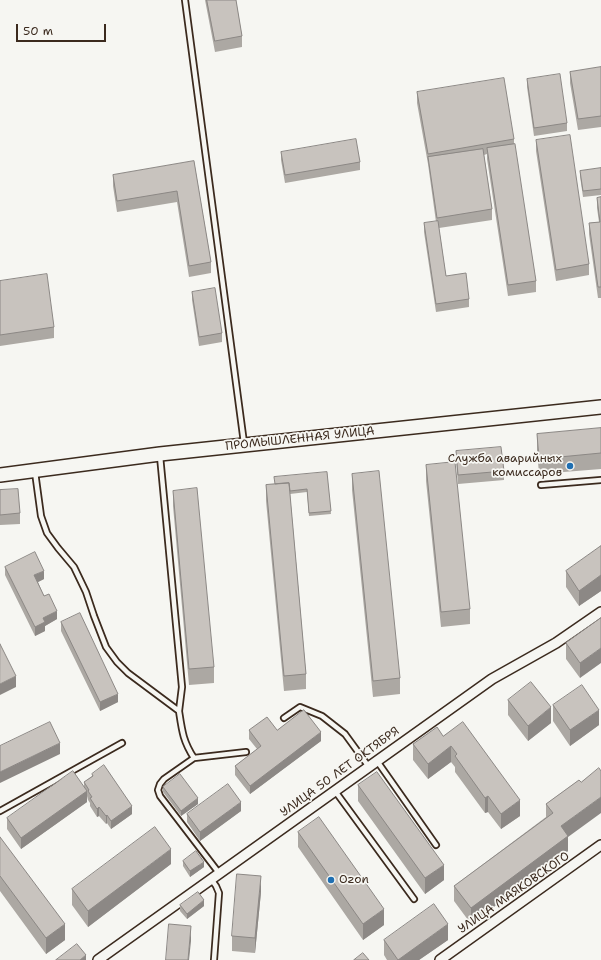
<!DOCTYPE html>
<html>
<head>
<meta charset="utf-8">
<style>
	body { margin:0 }
	#map { position:relative; width:601px; height:960px; overflow:hidden; background:#f6f6f2; font-family:"Shantell Sans",sans-serif }
	canvas { display:block }
	.scale { position:absolute; left:16px; top:24px; width:90px; height:18px; box-sizing:border-box; border:2px solid #3b2a1e; border-top:0; padding-left:5px; font-size:12px; line-height:14px; white-space:nowrap; color:#3b2a1e; -webkit-text-stroke:3px #f6f6f2; paint-order:stroke }
</style>
</head>
<body>
<div id="map">
<canvas width="601" height="960"></canvas>
<div class="scale">50 m</div>
</div>
<script>
const g = document.querySelector('canvas').getContext('2d');
g.lineJoin = 'round';
function strokePath(path, color, width, dash) {
  g.strokeStyle = color;
  g.lineWidth = width;
  g.lineCap = dash ? 'butt' : 'round';
  g.setLineDash(dash || []);
  g.stroke(path);
}
function fill(path, color) {
  g.fillStyle = color;
  g.fill(path, 'evenodd');
}
function label(font, color, halo, rows, align = 'center') {
  g.font = font + ' "Shantell Sans",sans-serif';
  g.lineWidth = 3.5;
  g.setLineDash([]);
  g.textBaseline = 'middle';
  g.strokeStyle = halo;
  g.fillStyle = color;
  for (const [text, x, y, turn = 0] of rows) {
    g.save();
    g.translate(x, y);
    g.rotate((+turn || 0) * Math.PI / 180);
    g.textAlign = isNaN(turn) ? turn : align;
    if (halo) g.strokeText(text, 0, 0);
    g.fillText(text, 0, 0);
    g.restore();
  }
}
const lane = new Path2D(`
	M185 0 244 443
	M160 456 182 687 179 711
	M35 472 41 516 47 533 58 548 74 567 86 592 94 616 106 647 117 662 128 673 179 711C182 731 183 741 194 758
	M541 485 601 480
	M284 718 300 707 322 716 345 734 369 767
	M377 761 436 845
	M335 791 414 899
	M0 811 122 743
	M219 873 160 796 158 790 160 784 164 779 194 758 246 752
	M211 879 216 886 219 893 214 960`);
const street = new Path2D(`
	M98 960 492 679 556 643 601 612
	M440 960 601 845`);
const secondary = new Path2D(`
	M0 475 160 454 601 407`);
strokePath(lane, '#3b2a1e', 8);
strokePath(street, '#3b2a1e', 12);
strokePath(secondary, '#3b2a1e', 16);
strokePath(lane, '#f6f6f2', 4.5);
strokePath(street, '#f6f6f2', 9);
strokePath(secondary, '#f6f6f2', 13);
fill(new Path2D(`
	M205 0H236L242 36V47L215 52Z
	M601 67V127L578 130 570 83V72Z
	M527 79 567 123V131L534 136 527 87Z
	M417 92 514 139V144L536 281V292L508 296 487 159V154L484 155 492 209V220L439 228 446 276 469 299V307L436 312 424 232V223L436 222 428 164 417 103Z
	M536 140 589 264V275L556 281 536 151Z
	M281 152 360 162V170L285 183 281 160Z
	M194 161 211 262V273L189 277 177 202 117 212 113 186V175Z
	M601 168V195L583 197 580 176V171Z
	M601 197V298H598L589 234V223L599 222 597 208V198Z
	M0 281 54 327V338L0 346Z
	M192 292 222 333V342L199 346 192 300Z
	M601 428V469L539 474 537 450V434Z
	M456 451 504 471V480L458 484 456 460Z
	M426 465 470 609V624L441 627 426 481Z
	M327 472 331 514 309 516 307 492 290 494 306 674V689L284 691 266 501V485L274 484Z
	M352 474 400 678V694L373 697 352 490Z
	M0 490 20 513V524L0 525Z
	M173 491 214 667V683L189 685 173 506Z
	M601 546V591L579 606 566 587V571Z
	M5 567 44 579 38 582 44 596 57 619 45 626V631L35 636 5 575Z
	M601 618 580 678 566 659V643Z
	M61 622 118 702 100 711 61 631Z
	M508 700 551 723 528 741 508 715Z
	M553 705 599 725 570 746 553 721Z
	M249 730H277L321 741 250 794 235 775V766L257 749 249 739Z
	M443 736 520 816 501 829 488 812 485 813 455 772V767L451 762 428 779 413 760V744Z
	M92 774 132 814 111 829 107 823 106 824 99 816 97 817 90 806V803L88 800 87 796V802L21 849 7 829V818L84 786V782L92 776Z
	M579 780 568 837V851L471 924 454 901V886L546 817V804Z
	M358 785 444 880 425 894 358 801Z
	M163 787 198 804 181 816 163 792Z
	M241 811 200 841 187 822V814Z
	M298 832 384 925 363 940 298 847Z
	M0 837 65 940 46 954 0 891Z
	M183 861 204 867 190 877 183 866Z
	M171 864 88 927 72 905V889Z
	M261 892 255 953 232 951V936Z
	M180 905 204 906 187 919 180 911Z
	M384 940H448L419 960H387L384 955Z`), '#aca8a3');
fill(new Path2D(`
	M44 571V579L34 584V575Z
	M601 575V591L579 606V591Z
	M57 611V619L45 626V631L35 636V627L43 618Z
	M601 648V663L580 678V663Z
	M16 676V687L0 695V684Z
	M118 694V702L100 711V702Z
	M551 707V723L528 741V726Z
	M599 710V725L570 746V730Z
	M321 732V741L250 794V786Z
	M60 743V754L0 783V772Z
	M451 746V762L428 779V764Z
	M87 791V802L21 849V838Z
	M488 796V812L485 813V798Z
	M601 797V813L568 837V851L471 924V908L561 826Z
	M198 798V804L181 816V811Z
	M520 800V816L501 829V814Z
	M241 802V811L200 841V832Z
	M132 806V814L111 829V821Z
	M99 807V816L97 817V809Z
	M107 815V823L106 824V816Z
	M171 849V864L88 927V911Z
	M204 862V867L190 877V871Z
	M444 865V880L425 894V878Z
	M261 876V892L255 953V938Z
	M204 900V906L187 919V914Z
	M384 909V925L363 940V924Z
	M65 924V940L46 954V938Z
	M448 924V940L419 960H398Z
	M191 926V941L189 960H188Z
	M86 955V960H80Z`), '#8c8885');
const building = new Path2D(`
	M207 0H236L242 36 215 41Z
	M601 67V116L578 119 570 72Z
	M560 74 567 123 534 128 527 79Z
	M504 78 514 139 428 154 417 92Z
	M570 135 589 264 556 270 536 140Z
	M356 139 360 162 285 175 281 152Z
	M515 144 536 281 508 285 487 148Z
	M483 149 492 209 437 218 428 157Z
	M194 161 211 262 189 266 177 191 117 201 113 175Z
	M601 168V189L583 191 580 171Z
	M601 197V287H598L589 223 600 222 597 198Z
	M438 221 446 276 466 273 469 299 436 304 424 223Z
	M47 274 54 327 0 335V281Z
	M215 288 222 333 199 337 192 292Z
	M601 428V453L539 459 537 434Z
	M501 447 504 471 458 475 456 451Z
	M455 462 470 609 441 612 426 465Z
	M379 471 400 678 373 681 352 474Z
	M327 472 331 511 309 513 307 489 290 491 289 483 275 484 274 477Z
	M289 483 306 674 284 676 266 485Z
	M197 488 214 667 189 669 173 491Z
	M18 489 20 513 0 515V490Z
	M601 546V575L579 591 566 571Z
	M35 552 44 571 34 575 44 596 49 594 57 611 43 618 45 622 35 627 5 567Z
	M80 613 118 694 100 702 61 622Z
	M601 618V648L580 663 566 643Z
	M0 644 16 676 0 684Z
	M531 682 551 707 528 726 508 700Z
	M582 685 599 710 570 730 553 705Z
	M304 710 321 732 250 786 235 766 261 746 249 730 267 717 277 730Z
	M50 722 60 743 0 772V746Z
	M463 722 520 800 501 814 488 796 485 798 455 756 457 754 451 746 428 764 413 744 437 727 443 736Z
	M104 765 132 806 111 821 107 815 106 816 99 807 97 809 90 798 92 797 88 791 89 790 84 782 93 776 92 774Z
	M599 768 601 771V797L561 826 568 836 471 908 454 886 553 813 546 804 579 780 581 782Z
	M73 771 87 791 21 838 7 818Z
	M377 772 444 865 425 878 358 785Z
	M180 774 198 798 181 811 163 787Z
	M228 784 241 802 200 832 187 814Z
	M319 817 384 909 363 924 298 832Z
	M155 827 171 849 88 911 72 889Z
	M0 837 65 924 46 938 0 876Z
	M196 851 204 862 190 871 183 861Z
	M237 874 261 876 255 938 232 936Z
	M198 892 204 900 187 914 180 905Z
	M434 904 448 924 398 960 384 940Z
	M169 924 191 926 188 960H166Z
	M77 944 86 955 80 960H56Z
	M363 953 369 960H354Z`);
fill(building, '#c8c3be');
strokePath(building, '#8c8885', 1);
for (const [x, y, r, color] of [
	[570,466,4,"#1f6fb2"],
	[331,880,4,"#1f6fb2"]
]) {
  const dot = new Path2D();
  dot.arc(x, y, r, 0, 2 * Math.PI);
  g.fillStyle = color;
  g.fill(dot);
  strokePath(dot, '#f6f6f2', 1.5);
}
label('12px', '#3b2a1e', '#f6f6f2', [
	["ПРОМЫШЛЕННАЯ УЛИЦА",300,439,-6],
	["УЛИЦА 50 ЛЕТ ОКТЯБРЯ",340,772,-36],
	["УЛИЦА МАЯКОВСКОГО",514,893,-35]
]);
label('12px', '#3b2a1e', '#f6f6f2', [
	["Служба аварийных",562,459],
	["комиссаров",562,473],
	["Ozon",339,880,"left"]
], 'right');
</script>
</body>
</html>
